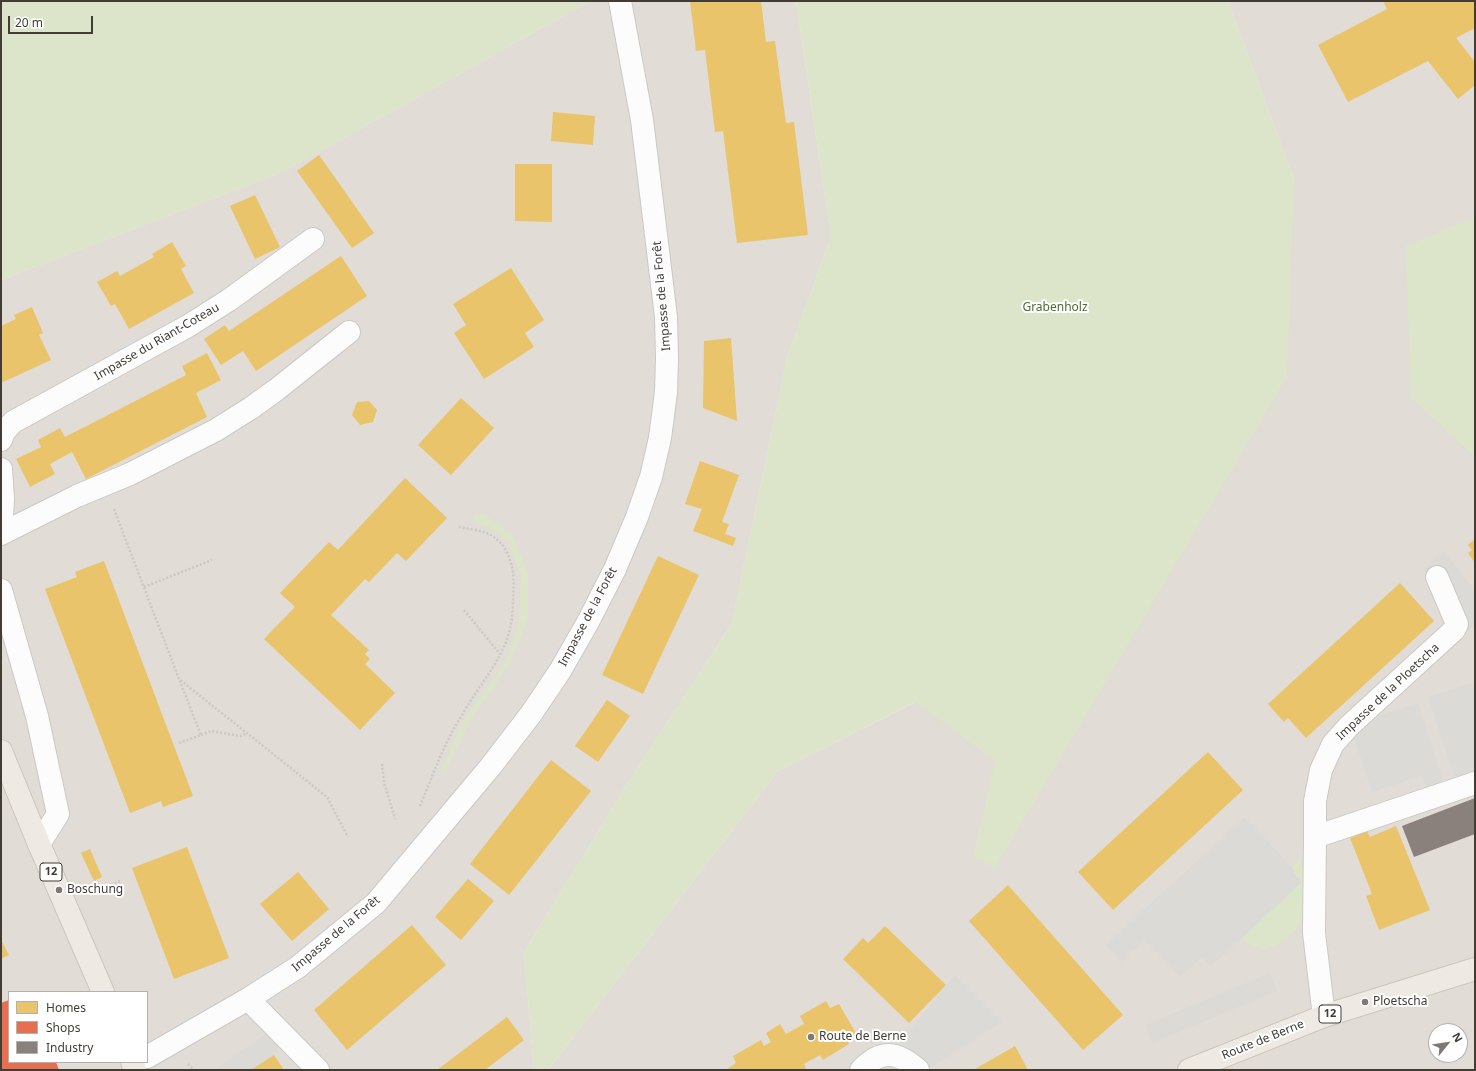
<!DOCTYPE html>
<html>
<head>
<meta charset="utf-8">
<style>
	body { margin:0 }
	#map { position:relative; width:1476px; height:1071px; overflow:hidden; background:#edebe8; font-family:"Noto Sans",sans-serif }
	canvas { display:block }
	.frame { position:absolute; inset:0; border:2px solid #423c35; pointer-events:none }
	.legend { position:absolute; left:8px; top:991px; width:140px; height:72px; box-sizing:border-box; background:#fff; border:1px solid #b3b1ae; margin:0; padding:5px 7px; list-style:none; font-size:12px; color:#423c35 }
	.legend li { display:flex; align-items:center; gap:8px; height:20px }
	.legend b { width:20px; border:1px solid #b3b1ae }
	.north { position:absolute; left:1428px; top:1023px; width:40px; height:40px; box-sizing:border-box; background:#fff; border:1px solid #b3b1ae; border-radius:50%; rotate:60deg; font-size:11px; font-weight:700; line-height:16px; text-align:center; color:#423c35 }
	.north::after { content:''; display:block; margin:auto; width:14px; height:18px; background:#7e7974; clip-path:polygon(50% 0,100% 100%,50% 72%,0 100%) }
	.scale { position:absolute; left:8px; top:16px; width:85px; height:18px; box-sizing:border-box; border:2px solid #423c35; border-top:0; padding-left:5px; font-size:12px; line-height:14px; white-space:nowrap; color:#423c35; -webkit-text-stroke:3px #fff; paint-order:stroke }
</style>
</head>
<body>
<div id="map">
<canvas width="1476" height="1071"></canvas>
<div class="frame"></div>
<ul class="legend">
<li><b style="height:11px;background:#e9c46a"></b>Homes</li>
<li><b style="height:11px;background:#e76f51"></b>Shops</li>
<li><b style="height:11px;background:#8a817c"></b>Industry</li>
</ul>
<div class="north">N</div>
<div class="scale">20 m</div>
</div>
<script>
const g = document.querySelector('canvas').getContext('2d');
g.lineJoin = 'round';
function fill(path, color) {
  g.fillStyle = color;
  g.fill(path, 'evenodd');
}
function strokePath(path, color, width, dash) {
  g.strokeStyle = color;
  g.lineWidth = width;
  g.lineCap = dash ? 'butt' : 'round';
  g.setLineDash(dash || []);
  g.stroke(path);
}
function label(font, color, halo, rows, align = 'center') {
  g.font = font + ' "Noto Sans",sans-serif';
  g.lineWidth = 4;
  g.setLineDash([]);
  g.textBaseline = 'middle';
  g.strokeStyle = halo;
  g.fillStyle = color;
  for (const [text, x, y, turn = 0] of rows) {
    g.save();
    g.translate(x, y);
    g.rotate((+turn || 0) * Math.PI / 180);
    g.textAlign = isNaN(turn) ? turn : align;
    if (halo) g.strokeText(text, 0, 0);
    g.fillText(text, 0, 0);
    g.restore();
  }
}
fill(new Path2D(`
	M587 1H796L831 237 787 358 732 623 626 786 524 952 534 1070H1V280L285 171 587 3ZM9 992H147V1062H9Z
	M1228 1H1475V1070H548L778 771 916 702 996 761 974 855 1294 179ZM1436 1031H1460V1055H1436Z`), '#e1dcd5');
fill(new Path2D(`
	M1 1H587V3L285 171 1 280Z
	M796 1H1228L1294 179 1287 377 995 868 974 856 995 761 915 702 778 771 548 1070H534L524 952 626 786 732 623 787 358 831 237Z
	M1475 217V457L1411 398 1406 246Z
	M474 514H484L513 536 528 573V618L512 661 471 720 447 769 442 772 443 765 464 720 506 661 519 621 521 577 508 542 494 530 476 523Z
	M1303 855 1301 862 1308 900 1304 919 1291 935 1277 946 1265 949 1252 946 1242 938 1302 882 1289 869Z`), '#dce5ca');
fill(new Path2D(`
	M1443 550 1475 590V624L1460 637 1447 622 1424 568Z
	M1475 682V772L1455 779 1428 697Z
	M1418 703 1443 781 1426 786 1422 776 1372 792 1353 734 1368 719Z
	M1245 817 1295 871 1293 873 1302 882 1211 966 1202 957 1180 977 1145 940 1121 962 1106 945Z
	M1270 973 1277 991 1153 1043 1145 1025Z
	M955 975 1002 1022 927 1070 902 1040Z
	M267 1033 279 1051 251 1070H215Z`), '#dcdad7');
fill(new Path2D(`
	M690 1H761L766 42 775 41 786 123 794 122 808 235 737 243 723 131 715 132 705 50 696 51Z
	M1383 1H1474L1475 4V28L1456 38 1475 62V85L1458 99 1428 61 1348 102 1318 45 1387 9Z
	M553 112 595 116 593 145 551 141Z
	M319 155 374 233 352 248 297 171Z
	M515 164H552V222L515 221Z
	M255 195 280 247 255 259 230 206Z
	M172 242 186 266 181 269 194 293 129 329 115 304 111 306 97 282 117 271 120 276 154 257 152 254Z
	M341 256 367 296 256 371 243 351 221 365 204 339 225 325 229 331Z
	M511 268 544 320 525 333 534 347 484 379 454 333 466 325 453 304Z
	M32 307 43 333 39 335 51 360 1 383V326L16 319 14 315Z
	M731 338 737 421 703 408 704 341Z
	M207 353 221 380 196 393 207 417 86 479 72 452 50 464 55 474 30 487 16 459 41 447 38 440 60 428 65 437 186 375 182 366Z
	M461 398 494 428 451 475 418 445Z
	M369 401 377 410 373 422 360 425 352 415 357 402Z
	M700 461 739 475 722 522 729 524 725 534 736 538 733 546 693 531 702 509 685 504Z
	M405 478 447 518 406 561 397 553 369 582 365 579 331 615 369 650 365 654 370 659 365 664 395 693 360 730 264 639 295 607 280 593 329 542 338 550Z
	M1475 539V563L1468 553 1472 550 1468 545Z
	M658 556 699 575 643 694 602 675Z
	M104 561 193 796 163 807 161 801 130 813 45 589 77 577 75 572Z
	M1400 583 1434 621 1306 738 1288 718 1284 722 1268 704Z
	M607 700 630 716 598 762 575 746Z
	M1208 752 1243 790 1113 910 1078 872Z
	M551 760 591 791 509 895 470 864Z
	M1396 826 1430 910 1379 930 1366 896 1372 894 1350 838 1367 831 1370 837Z
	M187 847 229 958 174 979 132 868Z
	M90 849 102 877 94 881 81 853Z
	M298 872 329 909 292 941 260 904Z
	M468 879 494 901 461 940 435 917Z
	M1008 885 1123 1015 1083 1050 969 921Z
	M412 925 446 965 347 1050 314 1010Z
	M885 926 946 985 909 1023 843 959 863 938 868 943Z
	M1 940 9 955 1 959Z
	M826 1001 830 1008 839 1004 857 1035 847 1040 849 1044 823 1060 820 1055 804 1064 806 1069 805 1070H727V1069L736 1063 733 1056 761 1040 764 1046 771 1042 766 1033 780 1024 786 1034 804 1024 800 1016Z
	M507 1017 524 1040 485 1070H437Z
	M1015 1046 1028 1070H975V1069Z
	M274 1055 284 1070H251Z`), '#e9c46a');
fill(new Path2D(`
	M9 1000V1062H56L59 1070H1V1003Z`), '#e76f51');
fill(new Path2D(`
	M1475 798V834L1414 857 1402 826Z`), '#8a817c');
const minor = new Path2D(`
	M1 440 4 432 13 422 188 326 229 300 313 239
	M1 469 3 499 1 534
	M1 534 77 496 130 474 216 430 251 408 276 390 349 332
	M1 590 37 716 58 814 39 844
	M1315 837V801L1321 770 1333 744 1349 726 1454 630 1457 624 1437 577
	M248 999 318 1070
	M1324 1016 1314 933 1315 837 1475 783
	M147 1057 248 999 298 967 376 903 491 766 531 714 560 671 588 622 615 569 637 517 651 477 660 438 666 392 667 358 666 317 642 120 620 1
	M861 1070C881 1049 897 1051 918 1070`);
const major = new Path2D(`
	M1 751 39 844 103 992
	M132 1062 135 1070
	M1189 1070 1324 1016 1475 969`);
strokePath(minor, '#cbc9c6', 24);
strokePath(major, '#cdc5b8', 24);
strokePath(new Path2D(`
	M114 509 179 679 327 797 348 837
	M144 587 212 560
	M464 610 500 654
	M201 735 211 731 241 736 247 733
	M179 743 201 735 179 679
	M382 764 384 782 395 819
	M420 806C433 775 444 743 462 715 476 690 495 669 506 642 511 629 513 615 513 600 515 576 514 550 491 535 482 530 469 529 459 527
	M96 891 120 881
	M188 1064 194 1070`), '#cbc9c6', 2.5, [2, 2]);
strokePath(minor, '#fcfcfc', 22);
strokePath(major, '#eeeae3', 22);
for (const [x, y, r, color] of [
	[59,890,4,"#7e7974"],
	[1365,1002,4,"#7e7974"],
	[811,1037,4,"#7e7974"]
]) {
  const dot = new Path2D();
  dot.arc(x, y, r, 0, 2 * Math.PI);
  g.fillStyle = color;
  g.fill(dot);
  strokePath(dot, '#fff', 1.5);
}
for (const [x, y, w] of [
	[51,872,22],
	[1330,1014,22]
]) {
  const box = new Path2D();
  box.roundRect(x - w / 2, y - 9, w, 18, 3);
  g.fillStyle = '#fff';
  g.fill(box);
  strokePath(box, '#423c35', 1);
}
label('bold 11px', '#423c35', null, [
	["12",51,872],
	["12",1330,1014]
]);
label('12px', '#423c35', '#fff', [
	["Impasse de la Forêt",662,296,-95],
	["Impasse du Riant-Coteau",157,342,-30],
	["Impasse de la Forêt",588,617,-62],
	["Impasse de la Ploetscha",1388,692,-43],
	["Impasse de la Forêt",336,934,-40],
	["Route de Berne",1263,1040,-22]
]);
label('12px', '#4b6c30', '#fff', [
	["Grabenholz",1055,308]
]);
label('12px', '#423c35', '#fff', [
	["Boschung",67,890],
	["Ploetscha",1373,1002],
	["Route de Berne",819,1037]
], 'left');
</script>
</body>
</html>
